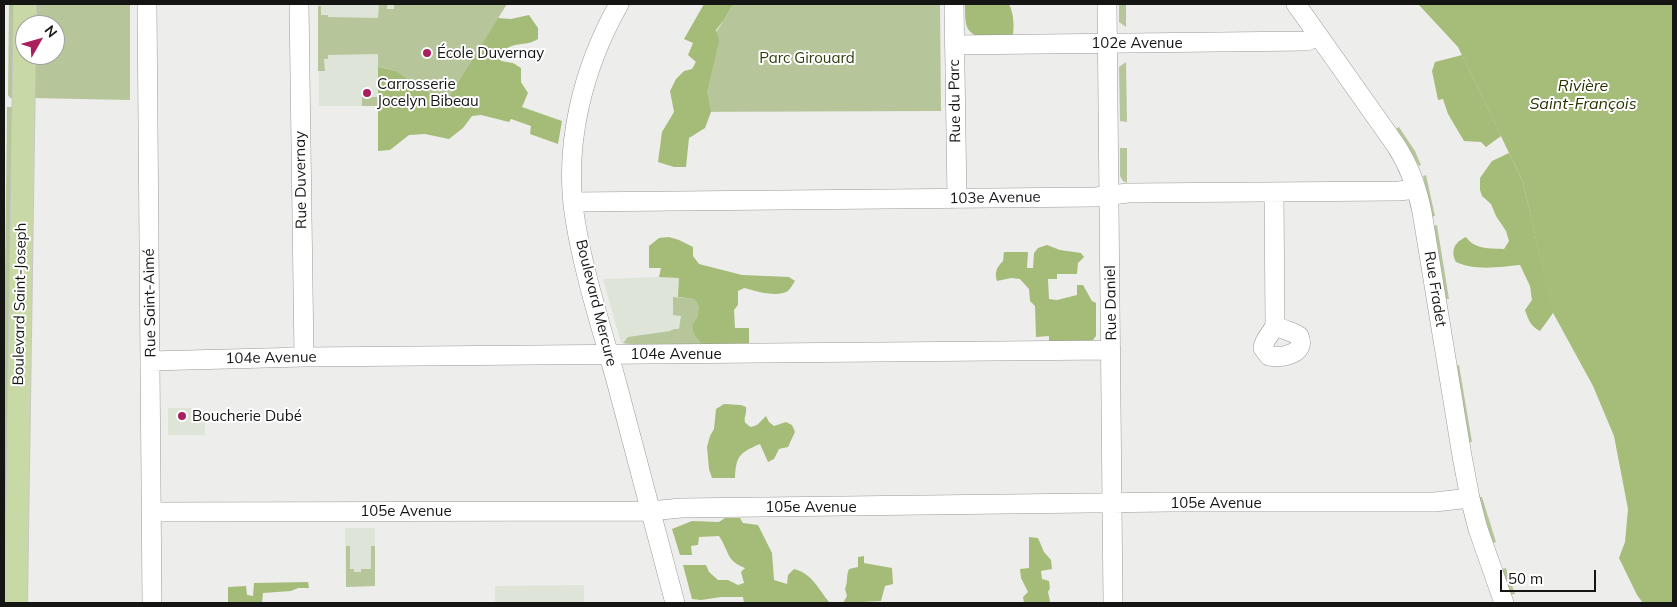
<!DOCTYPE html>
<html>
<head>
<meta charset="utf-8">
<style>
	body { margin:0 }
	#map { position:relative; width:1677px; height:607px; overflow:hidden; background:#edeeeb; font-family:Mulish,sans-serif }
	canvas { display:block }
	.frame { position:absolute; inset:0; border:5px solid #151614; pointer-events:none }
	.north { position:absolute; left:15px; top:15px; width:50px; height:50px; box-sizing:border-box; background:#fff; border:1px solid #a1a2a1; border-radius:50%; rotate:52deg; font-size:14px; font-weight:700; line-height:20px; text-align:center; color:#151614 }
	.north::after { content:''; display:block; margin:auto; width:18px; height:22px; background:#ab1f5f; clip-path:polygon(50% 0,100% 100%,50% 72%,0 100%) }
	.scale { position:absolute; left:1500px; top:570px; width:96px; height:22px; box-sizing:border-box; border:2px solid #151614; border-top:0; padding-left:6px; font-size:15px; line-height:18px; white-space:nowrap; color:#151614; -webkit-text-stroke:4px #fff; paint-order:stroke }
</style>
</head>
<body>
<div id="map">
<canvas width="1677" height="607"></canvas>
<div class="frame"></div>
<div class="north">N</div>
<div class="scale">50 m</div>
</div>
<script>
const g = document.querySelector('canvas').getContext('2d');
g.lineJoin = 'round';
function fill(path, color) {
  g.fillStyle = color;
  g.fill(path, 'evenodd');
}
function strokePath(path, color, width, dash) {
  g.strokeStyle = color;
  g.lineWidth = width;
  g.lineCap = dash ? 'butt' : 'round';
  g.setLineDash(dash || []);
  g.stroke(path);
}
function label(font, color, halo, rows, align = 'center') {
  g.font = font + ' Mulish,sans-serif';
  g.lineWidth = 4;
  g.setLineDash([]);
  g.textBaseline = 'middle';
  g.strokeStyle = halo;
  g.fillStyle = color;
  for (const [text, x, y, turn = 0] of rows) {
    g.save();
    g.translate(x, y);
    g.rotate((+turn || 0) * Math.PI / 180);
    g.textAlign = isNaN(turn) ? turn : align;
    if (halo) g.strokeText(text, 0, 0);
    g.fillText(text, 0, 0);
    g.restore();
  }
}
fill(new Path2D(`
	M318 4H507L379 90 378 106H319Z
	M659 277 707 278 703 345H628L621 343 603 279Z
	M168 408H197L198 420H205V435H168Z
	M345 528H375V586L346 587Z
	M584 585V603H495V586Z`), '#dfe4d9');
fill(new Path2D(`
	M9 4H16L13 98H10L8 95Z
	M32 4H130V100L31 98 32 55H55V25H32Z
	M379 4H387V9H394V4H507L445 103 396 71 378 67V54L328 55V59H324L325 71H318V6H321V15H328V17L378 18Z
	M733 4H940L941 111 674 112 696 62 724 20Z
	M1119 4H1126V27L1119 22Z
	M1126 62 1127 122 1120 121 1119 67Z
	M362 97H379L378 106H362Z
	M7 107H12L15 108 8 603H4V365Z
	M1399 127 1415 151 1421 165 1419 166 1395 129Z
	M1120 148H1127V183L1123 181 1120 176Z
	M1426 175 1435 216 1432 217 1423 176Z
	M1437 225 1449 299H1445L1434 226Z
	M673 297 694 299 699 306 697 317 692 325 703 345H634L623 343 628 337 670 331 674 329H679L681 316 673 315Z
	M1459 365 1472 442 1468 443 1456 366Z
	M1479 497H1482L1496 542 1492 543Z
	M346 546H350V569H354V572H361V569H371V546H375V586L346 587Z
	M1506 568 1515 594 1511 595 1502 569Z`), '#b6c69a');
fill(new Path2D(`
	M704 4H733L724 20 716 30 719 41 707 92 711 112 705 128 689 138 686 167H674L658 162 662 132 674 112 670 91 676 79 684 71 692 69 696 62 688 55 693 43 684 39Z
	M965 4H1009C1014 15 1014 24 1013 36 999 37 970 43 966 24 965 18 965 10 965 4Z
	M529 15 538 28V39C524 48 514 39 499 55L501 61 513 63 521 68V82L528 93 522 107 562 121 558 144 530 134 531 126 511 119 509 122 481 115 472 116 463 128 449 139 425 134 409 135 390 150 378 151V67L396 71 445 103 498 18 511 19Z
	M1462 55 1501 136 1486 147 1481 142 1464 141 1448 114 1443 99 1438 100 1432 71 1435 62Z
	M1509 153 1523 182 1553 313 1540 331C1531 327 1528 319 1525 310L1532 300 1530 286 1520 265C1499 267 1476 271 1456 262 1450 250 1455 242 1466 237 1475 250 1490 248 1504 249L1509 241 1506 231 1496 216 1491 204 1482 196 1480 190V178L1492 161Z
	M669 237 679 240 693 247V256L699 264 742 275 789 277 795 281C793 284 790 289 788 291 776 298 756 291 744 288L738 291V305L734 310 735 328H749V344L703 345 694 334 692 325 697 317 699 306 694 299 678 297 679 278 659 277 661 268H649V246L659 238Z
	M1047 245 1060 250 1081 253 1084 257 1078 263 1077 274H1057V279H1048L1049 299 1057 300 1077 295V285H1083L1092 301 1096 303V336L1093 340 1087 342H1049V336L1036 337 1035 306 1030 301 1029 289 1020 279 1011 278 997 281C994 272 997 267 1003 261L1004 252H1028L1027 268H1033L1034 253 1038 248Z
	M724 404 741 405 746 407C747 418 740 421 751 427L757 425 766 416 769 422 774 426 786 422 792 425 795 432 788 447 779 449 774 459 768 462 760 444C739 453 736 456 735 478H712L709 469 707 447 710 436 714 429 716 409Z
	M725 518H740L743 523 758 525 772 553 774 580 787 584 788 575 794 569C813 574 818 589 830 603H744L743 597H721L701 600 692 599 683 565H706L709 572 718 580H728L738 585 744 583 741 572 745 568C725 560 730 552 719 536L699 537 698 545 691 546 692 555H680L672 529 692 521 719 522Z
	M1029 537 1038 538 1044 552 1051 560 1052 569 1041 571 1042 579 1049 581 1050 588 1048 592 1050 601 1049 603H1024L1023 597 1028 592 1021 578 1020 569 1029 568Z
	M864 556V563L892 568 893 584 885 586 881 601 843 603 847 596 845 589C848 582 846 576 849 569L858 567V557Z
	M308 582 309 588H298L291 591 263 593 262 603H228V587L246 586 247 595 253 596 254 583Z`), '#a5bb78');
fill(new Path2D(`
	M1418 4H1673V603H1643L1637 595 1619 558 1625 542 1628 509 1614 436 1593 386 1552 311 1523 182 1458 47Z`), '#a6bc79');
const minor = new Path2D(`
	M147 4 152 603
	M299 4 304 357
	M619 4C583 68 563 145 575 219 584 275 602 329 617 384 637 457 656 530 675 603
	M954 4 957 199
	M1107 4 1113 603
	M1296 4 1395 144C1409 165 1417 187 1422 212L1462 456 1470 498 1478 529 1504 603
	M954 45 1307 41 1318 36
	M1274 192 1275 324C1273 333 1264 338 1263 348L1269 356C1282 358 1307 354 1299 336 1291 330 1282 331 1275 324
	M573 202 1096 197 1128 193 1399 191 1416 189
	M151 361 304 357 1111 350
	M151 512 650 511 681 508 1171 502H1435L1470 498`);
const major = new Path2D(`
	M16 603 25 4`);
strokePath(minor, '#999b97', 20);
strokePath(major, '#c7c7c7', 24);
strokePath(minor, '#fff', 19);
strokePath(major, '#c9d9a6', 22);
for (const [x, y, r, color] of [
	[427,53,5,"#ab1f5f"],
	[367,93,5,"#ab1f5f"],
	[182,416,5,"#ab1f5f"]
]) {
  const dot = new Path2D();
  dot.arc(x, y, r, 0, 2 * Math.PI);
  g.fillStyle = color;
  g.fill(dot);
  strokePath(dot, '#fff', 2);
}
label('15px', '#151614', '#fff', [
	["102e Avenue",1137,43],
	["Rue du Parc",955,101,-91],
	["Rue Duvernay",301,180,-91],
	["103e Avenue",995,198,-1],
	["Rue Fradet",1435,289,81],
	["Rue Saint-Aimé",150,303,-91],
	["Boulevard Mercure",596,303,76],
	["Rue Daniel",1111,303,-91],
	["Boulevard Saint-Joseph",20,304,-89],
	["104e Avenue",676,354],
	["104e Avenue",271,358,-1],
	["105e Avenue",1216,503],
	["105e Avenue",811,507],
	["105e Avenue",406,511]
]);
label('15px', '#151614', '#fff', [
	["École Duvernay",437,53],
	["Carrosserie",377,84],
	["Jocelyn Bibeau",377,101],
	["Boucherie Dubé",192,416]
], 'left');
label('15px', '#313e0c', '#fff', [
	["Parc Girouard",807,58]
]);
label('italic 16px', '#273401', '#fff', [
	["Rivière",1583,86],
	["Saint-François",1583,104]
]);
</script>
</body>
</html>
